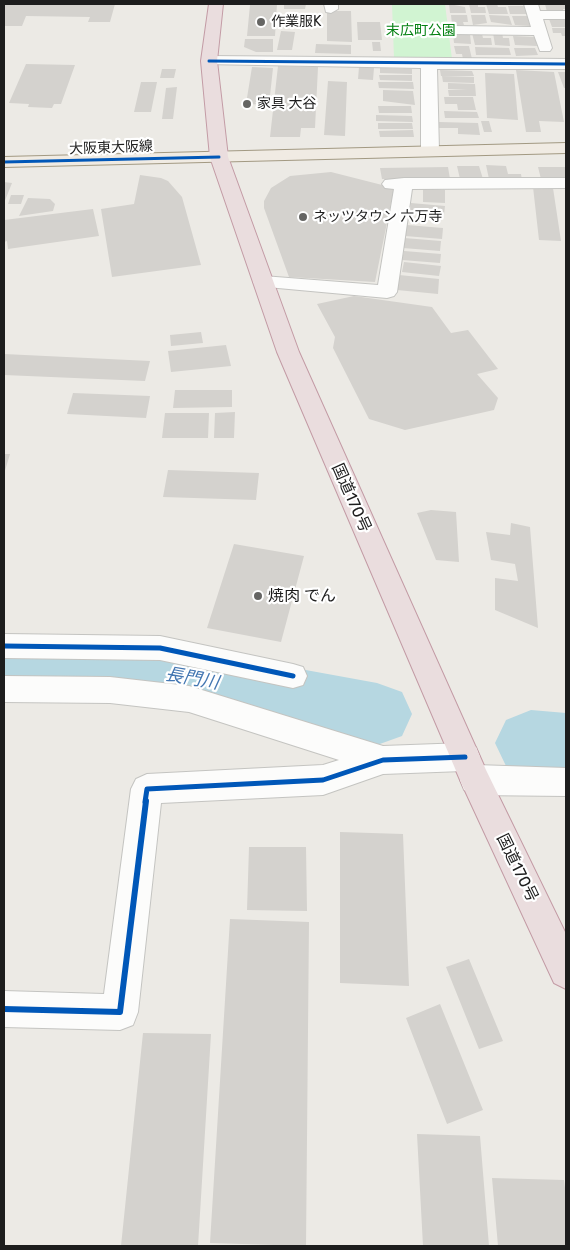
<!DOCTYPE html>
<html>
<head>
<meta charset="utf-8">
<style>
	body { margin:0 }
	#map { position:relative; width:570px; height:1250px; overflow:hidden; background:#eceae5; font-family:Rubik,sans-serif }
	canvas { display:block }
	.frame { position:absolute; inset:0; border:5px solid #1d1d1d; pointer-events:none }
</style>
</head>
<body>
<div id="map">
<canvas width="570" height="1250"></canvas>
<div class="frame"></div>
</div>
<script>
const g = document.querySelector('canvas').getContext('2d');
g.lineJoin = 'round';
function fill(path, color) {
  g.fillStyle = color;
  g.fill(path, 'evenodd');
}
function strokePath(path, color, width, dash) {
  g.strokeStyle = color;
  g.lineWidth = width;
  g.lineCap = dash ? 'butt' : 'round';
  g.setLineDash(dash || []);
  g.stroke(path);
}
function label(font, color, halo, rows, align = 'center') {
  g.font = font + ' Rubik,"Noto Sans JP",sans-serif';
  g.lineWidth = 4.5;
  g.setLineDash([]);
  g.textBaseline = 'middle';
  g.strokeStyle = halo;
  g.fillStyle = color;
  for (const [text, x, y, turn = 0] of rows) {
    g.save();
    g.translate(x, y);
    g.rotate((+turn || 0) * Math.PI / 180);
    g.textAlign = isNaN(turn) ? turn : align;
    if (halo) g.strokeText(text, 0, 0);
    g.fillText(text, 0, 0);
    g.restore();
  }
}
fill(new Path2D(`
	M392 4H445L452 59 394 58Z`), '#d1f4d2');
fill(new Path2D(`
	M4 640 163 644 377 683 402 692 412 714 402 736 377 745 163 702 4 698Z
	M531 710 566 713V779L531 776 506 766 495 743 506 720Z`), '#b6d7e1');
fill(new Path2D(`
	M4 4H115L110 22H88L90 17 26 16 22 26H4Z
	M252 4H277L275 36H247L250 5Z
	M284 4H306L305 9H284Z
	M449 4 465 7 466 13H450Z
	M469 4H478V7H485L486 13H471Z
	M486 4H497L498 7H506L508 14H489Z
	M545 4H565L566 9H563L564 12H547Z
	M508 6H525L527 14H510Z
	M327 11H351L352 42 327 41Z
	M451 15H467L468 22H463L464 25H452Z
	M471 15H485L487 23 473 25Z
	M489 15 509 16 512 25 491 22Z
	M512 16H527L530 26 515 25Z
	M549 19H566V27H552Z
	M357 22H380L382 40H358Z
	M552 28H566V36H562L561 33H553Z
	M281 31 295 32 292 50H277Z
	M472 33 482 34 483 38H491L492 45H475Z
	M493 33H502L503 38H509L510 46 495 45Z
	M453 34H470L471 44 454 43Z
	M513 36 535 37 537 46 515 45Z
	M245 39H273V52H256L244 47Z
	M372 42H380L381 51H373Z
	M316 44 351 45V54L315 53Z
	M454 46H469L472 59H463L462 54H456Z
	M475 47 509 48 511 55H476Z
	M514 48H535L538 55 516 56Z
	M26 64 75 65 61 104H54L52 108 28 107 29 104 9 103Z
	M278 66 318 67 315 128H301L300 137H270Z
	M252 67 273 68 269 105 246 104Z
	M359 67 374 68 373 80 358 79Z
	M380 68 412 69V74L380 73Z
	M162 69H176L174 78H160Z
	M440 70 472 71 474 76H441Z
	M516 70 554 72 564 122 539 121 541 132H526Z
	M558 72H566V88H564Z
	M485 73 514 74 518 120 487 118Z
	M379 75H412V81L380 80Z
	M442 76 474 77V83L443 82Z
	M328 81 347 82 345 136 324 135Z
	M141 82H157L151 112H134Z
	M378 82H413L414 89 379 88Z
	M448 83 475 84 476 96H449L448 90 467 89H448Z
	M177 87 173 119H162L166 88Z
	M383 90 413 91 415 105 383 101Z
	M444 97H473L476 110H458L457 104H445Z
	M378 106H411L412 113H379Z
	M444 111 477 112 479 118H445Z
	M376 115 412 116 413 122 376 121Z
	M481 121H489L492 132H484Z
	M439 122 478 123 480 135 458 134V128H439Z
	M378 123H412L413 129H378Z
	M413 130 414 137H380L379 131Z
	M486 165 506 166 508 174H521L522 180 489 179Z
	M457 166H479L483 179H460Z
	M448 167 450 179H382L380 168Z
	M538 167H566V179H541Z
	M331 172 394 188 375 282 289 277 264 208V201L271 188 290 176Z
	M140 175 161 178 168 181 182 197 201 265 112 277 101 209 134 204Z
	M4 182 12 183 4 203Z
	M533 187 553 188 561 241 539 240Z
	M423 189 445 190V203L423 202Z
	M11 195H24L21 204H8Z
	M28 198 50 199 55 204 53 211 19 216Z
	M411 203 445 206 444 215 410 213Z
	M93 209 99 236 8 249 7 241 4 242V220Z
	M407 225 443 228 442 239 405 236Z
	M404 238 441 241 440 251 403 248Z
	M404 251 441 254 440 263 402 260Z
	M404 262 441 266 439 276 402 272Z
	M399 275 439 279 438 294 397 290Z
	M354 296 432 307 451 333 468 330 498 369 477 374 498 398 494 410 405 430 369 419 333 348 335 337 317 304Z
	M201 332 203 343 171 346 170 335Z
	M226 345 231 366 171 372 168 351Z
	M4 354 150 361 145 381 4 375Z
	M175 390H232V407L173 408Z
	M73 393 150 396 146 418 67 414Z
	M235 412 234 438H214L215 413Z
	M165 413H209L208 438H162Z
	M4 454H10L4 474Z
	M168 470 259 473 256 500 163 497Z
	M431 510 456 512 459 562 436 560 417 513Z
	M511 523 530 527 538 628 495 610V578L518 581 515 564 491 560 486 532 510 535Z
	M234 544 304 556 281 642 207 628Z
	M340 832 403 834 409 986 340 983Z
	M249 847H306L307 911 247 910Z
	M230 919 309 922 306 1246 210 1243Z
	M469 959 503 1041 479 1049 446 967Z
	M440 1004 483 1110 447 1124 406 1018Z
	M143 1033 211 1034 198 1246H121Z
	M417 1134 480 1136 489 1246H423Z
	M492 1178 564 1180 566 1196V1246H498Z`), '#d4d2ce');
const minor = new Path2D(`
	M324 4H338V9L331 13 326 12Z
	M524 4H538L540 11H566V19H543L552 48 550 51H540L534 35 453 34 448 33 446 30 448 27 453 26 531 27Z
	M209 56 566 59V69H437L439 151 436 155 430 156 424 155 421 151V68L204 64 201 61 204 58Z
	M404 178H566V188L412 189 397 292 394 296 387 298 256 286 253 282 256 278 263 276 378 285 394 189 385 188 382 184 385 180Z
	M4 634 160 636 293 664 303 667 307 676 303 685 293 688 160 660 4 658Z
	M4 676 110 677 189 686 383 746 465 743 476 747 480 757 476 765 566 768V796L475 795 464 790 460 780 463 771 383 774 323 795 161 803 138 1012 133 1025 120 1030 4 1027V991L104 994 131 789 136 779 147 774 323 765 339 760 189 712 110 703 4 702Z`);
const major = new Path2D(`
	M566 143V153L4 167V157Z`);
const highway = new Path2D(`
	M209 4H223L217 61 228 157 299 352 486 770 566 934V989L554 983 460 780 277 352 210 157 201 61Z`);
strokePath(minor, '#c4c4c1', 2);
strokePath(major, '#a29982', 2);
strokePath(highway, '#c39ba5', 2);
fill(minor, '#fcfcfb');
fill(major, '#f0ebe3');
fill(highway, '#eaddde');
strokePath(new Path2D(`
	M209 61 566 64
	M4 162 219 157`), '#0057b8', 3);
strokePath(new Path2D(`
	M4 646 160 648 293 676
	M145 802 147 789 323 780 383 760 465 757`), '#0057b8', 5);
strokePath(new Path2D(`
	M4 1009 120 1012 146 801`), '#0057b8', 6);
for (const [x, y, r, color] of [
	[261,22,5,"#656563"],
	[247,104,5,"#656563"],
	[303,217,5,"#656563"],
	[258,596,5,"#656563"]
]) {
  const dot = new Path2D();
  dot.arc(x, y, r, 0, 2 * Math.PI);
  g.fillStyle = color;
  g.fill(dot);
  strokePath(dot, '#fff', 2);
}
label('14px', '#1d1d1d', '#fff', [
	["作業服K",271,22],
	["家具 大谷",257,104],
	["ネッツタウン 六万寺",313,217]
], 'left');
label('14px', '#058113', '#fff', [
	["末広町公園",421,31]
]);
label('14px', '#1d1d1d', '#fff', [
	["大阪東大阪線",111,148,-2]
]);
label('16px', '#1d1d1d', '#fff', [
	["国道170号",351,498,66],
	["国道170号",517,868,64]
]);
label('16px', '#1d1d1d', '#fff', [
	["焼肉 でん",268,596]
], 'left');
label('italic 18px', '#4477b2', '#fff', [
	["長門川",192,679,10]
]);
</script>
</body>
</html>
